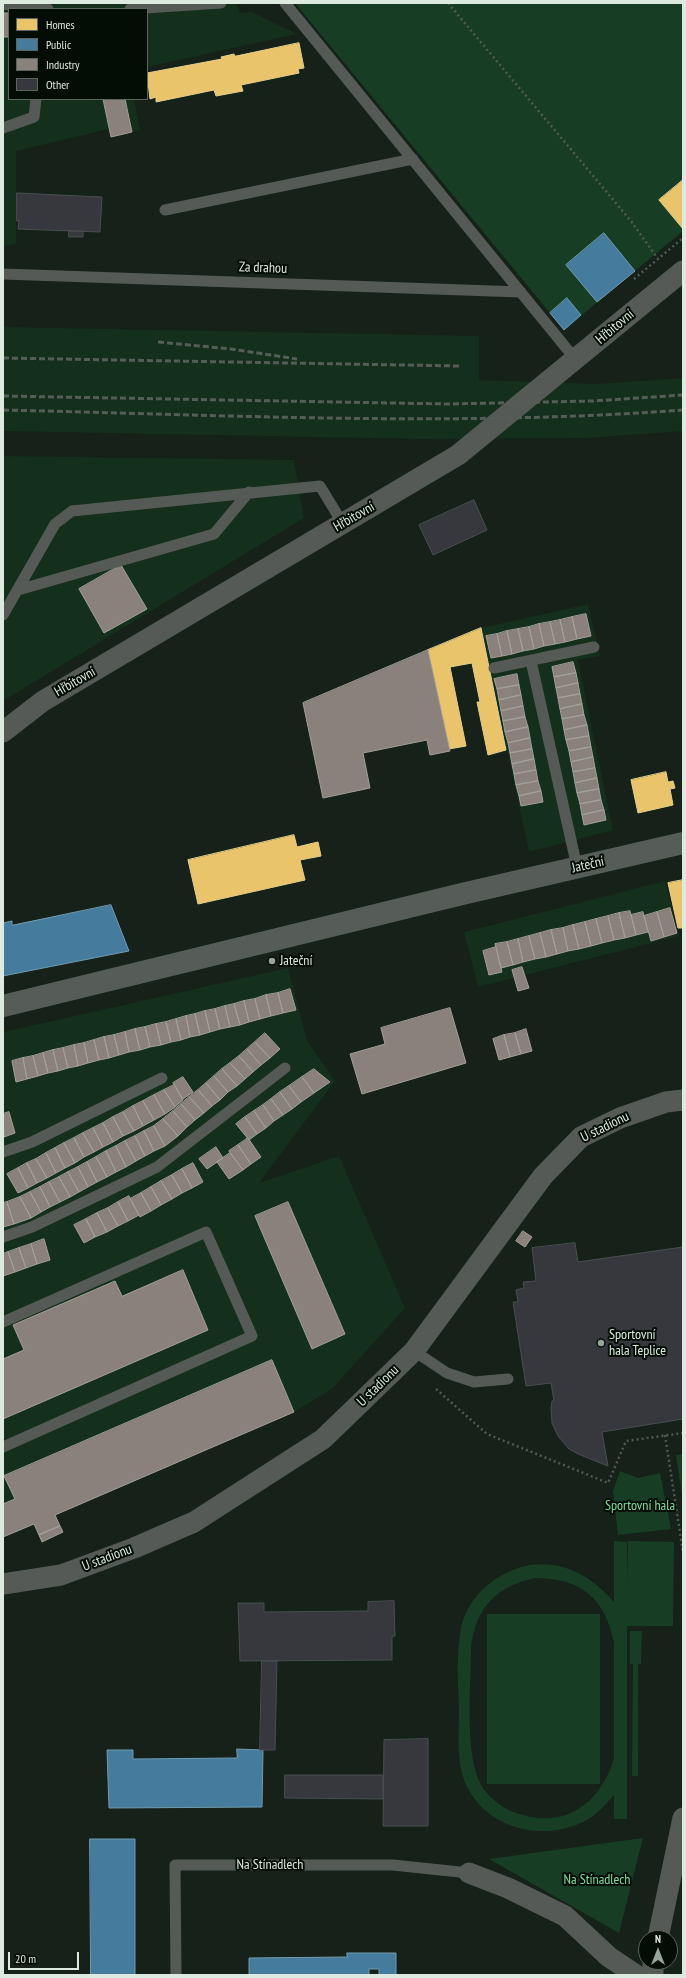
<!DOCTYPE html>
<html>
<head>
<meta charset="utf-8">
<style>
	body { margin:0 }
	#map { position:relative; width:686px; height:1978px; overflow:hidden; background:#152119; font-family:"PT Sans Narrow",sans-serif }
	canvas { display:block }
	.frame { position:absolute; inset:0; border:4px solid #dceadf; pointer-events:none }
	.legend { position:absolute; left:8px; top:8px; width:140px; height:92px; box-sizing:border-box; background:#040c06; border:1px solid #5a655d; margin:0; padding:5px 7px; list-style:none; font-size:12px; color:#dceadf }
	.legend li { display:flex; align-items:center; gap:8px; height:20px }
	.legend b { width:20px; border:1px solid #5a655d }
	.north { position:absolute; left:638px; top:1930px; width:40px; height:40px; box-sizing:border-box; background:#040c06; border:1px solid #5a655d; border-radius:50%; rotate:0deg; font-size:11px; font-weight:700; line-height:16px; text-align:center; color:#dceadf }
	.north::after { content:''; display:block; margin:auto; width:14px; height:18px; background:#96a49a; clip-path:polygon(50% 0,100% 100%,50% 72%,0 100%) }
	.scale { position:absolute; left:8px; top:1952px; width:71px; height:18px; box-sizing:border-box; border:2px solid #dceadf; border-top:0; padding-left:5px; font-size:12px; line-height:14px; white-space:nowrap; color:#dceadf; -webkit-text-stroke:3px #040c06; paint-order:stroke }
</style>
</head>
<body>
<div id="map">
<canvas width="686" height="1978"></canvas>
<div class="frame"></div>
<ul class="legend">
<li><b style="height:11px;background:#e9c46a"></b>Homes</li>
<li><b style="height:11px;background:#457b9d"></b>Public</li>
<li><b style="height:11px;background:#8a817c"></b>Industry</li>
<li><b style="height:11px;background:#37383e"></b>Other</li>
</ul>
<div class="north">N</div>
<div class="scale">20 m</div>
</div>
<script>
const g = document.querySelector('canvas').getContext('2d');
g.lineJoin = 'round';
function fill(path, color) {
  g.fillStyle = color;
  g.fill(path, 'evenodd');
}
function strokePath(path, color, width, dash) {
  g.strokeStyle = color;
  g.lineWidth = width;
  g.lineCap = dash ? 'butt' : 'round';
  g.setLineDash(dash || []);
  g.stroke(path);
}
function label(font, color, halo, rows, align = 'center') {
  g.font = font + ' "PT Sans Narrow",sans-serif';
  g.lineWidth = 4;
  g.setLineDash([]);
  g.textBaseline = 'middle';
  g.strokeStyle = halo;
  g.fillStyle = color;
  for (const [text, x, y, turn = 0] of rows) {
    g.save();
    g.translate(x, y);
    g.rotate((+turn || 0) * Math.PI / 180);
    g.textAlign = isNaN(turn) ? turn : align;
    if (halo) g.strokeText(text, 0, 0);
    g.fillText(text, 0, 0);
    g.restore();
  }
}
fill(new Path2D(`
	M3 3H236L240 13 252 12 297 34 147 67V9H9V99H134L140 130 111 137 109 129 16 151V244L3 246Z
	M3 327 479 336V380L596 384 683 378V431L587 438 421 439 3 431Z
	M3 456 294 460 304 518 3 701Z
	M588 604 600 656 578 660 613 830 529 852 481 628Z
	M665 881 679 936 478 987 464 932Z
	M288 968 307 1040 335 1081 259 1183 339 1156 405 1308 332 1389 294 1412 3 1537V1032Z`), '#142f1c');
fill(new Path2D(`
	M295 3H683V231L564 330Z
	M683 1454V1502L676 1455Z
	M620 1471 638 1478 660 1473 671 1529 618 1535 613 1491Z
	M614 1541 627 1542V1587L628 1541 674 1542 673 1626H627V1819H614V1795C605 1805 597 1815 585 1821 546 1841 493 1831 470 1792 455 1768 459 1737 459 1710 458 1683 456 1655 461 1628 468 1595 498 1571 530 1565 564 1560 593 1577 614 1602ZM535 1578C581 1578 605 1598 614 1643V1759C599 1805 564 1830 516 1813 503 1809 488 1797 481 1785 464 1754 471 1683 471 1647 476 1607 497 1586 535 1578Z
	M487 1614H600V1784H487Z
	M630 1631H642L641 1664H638V1776H632L633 1664H630Z
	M643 1838 619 1933 489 1859Z`), '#173e25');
const homes = new Path2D(`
	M299 43 304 68 298 69 299 73 241 85 243 91 216 96 214 90 156 102V97L150 99 147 73 222 59 221 57 234 54 235 56Z
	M683 180V229L659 200Z
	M481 628 506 750 488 755 477 702H480L472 663 450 667 466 746 449 749 428 650Z
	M666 772 668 782 673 781 675 788 670 789 673 805 638 813 631 780Z
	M294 835 297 847 318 842 321 856 300 860 305 880 198 904 188 860Z
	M683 880V928H678L668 883Z`);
fill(homes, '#e9c46a');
strokePath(homes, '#e5cf8d', 1);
const public = new Path2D(`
	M604 233 635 271 597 302 566 265Z
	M567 298 581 315 564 330 550 313Z
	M111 905 129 951 3 976V923L12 921V925Z
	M237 1749 263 1750 262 1807 109 1808 107 1750H133V1759L237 1758Z
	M90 1839H135V1975H91Z
	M347 1953H396V1975H379V1969H369V1975H249V1958L347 1957Z`);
fill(public, '#457b9d');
strokePath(public, '#729cb1', 1);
const industry = new Path2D(`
	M3 13H9V37H3Z
	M98 99H125L132 132 111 137 103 99Z
	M121 565 147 609 104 633 79 589Z
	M586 614 591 636 577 639 572 617Z
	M572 617 577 639 565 642 560 620Z
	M560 620 565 642 555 644 550 622Z
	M550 622 555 644 544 646 539 624Z
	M539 624 544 646 534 649 529 627Z
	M529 627 534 649 523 651 518 629Z
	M518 629 523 651 512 654 507 631Z
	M507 631 512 654 502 656 497 634Z
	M497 634 502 656 491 658 486 636Z
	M428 650 450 751 430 755 427 740 363 753 370 788 323 798 303 703Z
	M573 662 576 673 554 677 552 667Z
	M576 673 578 683 556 688 554 677Z
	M517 674 519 685 497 689 494 679Z
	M578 683 580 694 558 698 556 688Z
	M519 685 521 695 499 700 497 689Z
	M580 694 582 704 560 709 558 698Z
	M521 695 523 706 501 711 499 700Z
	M582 704 584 715 562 719 560 709Z
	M523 706 525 717 503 721 501 711Z
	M584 715 587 725 564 730 562 719Z
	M525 717 528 727 505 732 503 721Z
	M587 725 589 736 566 740 564 730Z
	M528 727 530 738 508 743 505 732Z
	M589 736 591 747 569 751 566 740Z
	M530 738 532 749 510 753 508 743Z
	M591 747 593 757 571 762 569 751Z
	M532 749 534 759 512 764 510 753Z
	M593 757 595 768 573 772 571 762Z
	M534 759 536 770 514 774 512 764Z
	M595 768 597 778 575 783 573 772Z
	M536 770 538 781 516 785 514 774Z
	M597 778 599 789 577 793 575 783Z
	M538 781 541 791 519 796 516 785Z
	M599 789 601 800 580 804 577 793Z
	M541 791 543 802 521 806 519 796Z
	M601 800 604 810 582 815 580 804Z
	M604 810 606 820 584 825 582 815Z
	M670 908 677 933 664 937 657 912Z
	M630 911 636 935 625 938 619 913Z
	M643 912 648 932 636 935 631 915Z
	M657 912 664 937 651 941 644 916Z
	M619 913 625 938 614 940 608 916Z
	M608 916 614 940 602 943 596 919Z
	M596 919 602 943 591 946 585 922Z
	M585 922 591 946 579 949 573 925Z
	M573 925 579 949 568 951 563 928Z
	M563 928 568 951 557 954 551 930Z
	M551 930 557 954 546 957 540 933Z
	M540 933 546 957 535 959 529 936Z
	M529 936 535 959 523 962 518 939Z
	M518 939 523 962 513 965 507 942Z
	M507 942 513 965 501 968 495 944Z
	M496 947 502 972 489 975 483 951Z
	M522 967 529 988 518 991 512 970Z
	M290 989 296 1010 283 1013 278 993Z
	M278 993 283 1013 271 1016 266 995Z
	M266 995 271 1016 260 1019 255 999Z
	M255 999 260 1019 249 1022 244 1001Z
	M244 1001 249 1022 240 1025 234 1004Z
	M234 1004 240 1025 230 1027 225 1006Z
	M225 1006 230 1027 220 1029 215 1009Z
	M450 1008 466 1063 362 1094 350 1054 385 1044 381 1028Z
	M215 1009 220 1029 210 1032 205 1011Z
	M205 1011 210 1032 200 1035 195 1014Z
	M195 1014 200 1035 190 1037 186 1016Z
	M186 1016 190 1037 181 1040 176 1019Z
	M176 1019 181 1040 171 1042 166 1022Z
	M166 1022 171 1042 161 1045 156 1024Z
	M156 1024 161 1045 150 1047 145 1027Z
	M145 1027 150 1047 140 1050 135 1029Z
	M135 1029 140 1050 129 1052 125 1032Z
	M526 1029 532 1051 521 1054 515 1033Z
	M125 1032 129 1052 119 1055 114 1035Z
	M265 1033 280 1049 270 1058 255 1042Z
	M515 1033 521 1054 510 1057 504 1035Z
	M114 1035 119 1055 109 1058 104 1037Z
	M504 1035 510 1057 499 1060 493 1039Z
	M104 1037 109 1058 99 1060 94 1040Z
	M94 1040 99 1060 88 1063 84 1043Z
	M255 1042 270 1058 261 1065 247 1049Z
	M84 1043 88 1063 78 1066 74 1045Z
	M74 1045 78 1066 68 1068 63 1048Z
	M63 1048 68 1068 58 1071 53 1050Z
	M247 1049 261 1065 253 1072 239 1056Z
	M53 1050 58 1071 48 1073 43 1053Z
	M43 1053 48 1073 38 1076 33 1056Z
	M33 1056 38 1076 27 1079 23 1058Z
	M239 1056 253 1072 245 1079 230 1063Z
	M23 1058 27 1079 16 1082 12 1061Z
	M230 1063 245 1079 237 1086 222 1069Z
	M222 1069 237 1086 228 1092 214 1076Z
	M314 1069 330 1082 314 1093 302 1077Z
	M214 1076 228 1092 220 1100 206 1083Z
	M183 1077 193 1092 183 1099 173 1083Z
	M302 1077 314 1093 301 1102 289 1086Z
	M206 1083 220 1100 212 1106 198 1090Z
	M174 1085 183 1100 175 1107 164 1090Z
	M289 1086 301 1102 292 1109 280 1092Z
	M164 1090 175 1107 165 1114 154 1095Z
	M198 1090 212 1106 204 1113 189 1097Z
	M280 1092 292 1109 283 1115 271 1099Z
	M154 1095 165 1114 154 1120 143 1101Z
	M189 1097 204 1113 195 1120 181 1104Z
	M271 1099 283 1115 274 1121 263 1105Z
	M143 1101 154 1120 143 1126 133 1106Z
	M181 1104 195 1120 187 1127 173 1111Z
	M263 1105 274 1121 266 1128 254 1111Z
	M133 1106 143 1126 134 1131 123 1112Z
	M173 1111 187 1127 178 1136 163 1119Z
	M254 1111 266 1128 257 1134 245 1117Z
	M9 1112 15 1133 4 1137 3 1114Z
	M123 1112 134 1131 123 1136 113 1117Z
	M113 1117 123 1136 113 1142 103 1123Z
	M245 1117 257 1134 249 1140 236 1124Z
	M163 1119 178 1136 165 1146 154 1126Z
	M103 1123 113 1142 103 1147 93 1128Z
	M154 1126 165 1146 154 1151 144 1131Z
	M93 1128 103 1147 94 1152 83 1133Z
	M144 1131 154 1151 145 1156 135 1136Z
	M83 1133 94 1152 84 1157 74 1138Z
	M135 1136 145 1156 136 1161 125 1141Z
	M74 1138 84 1157 75 1163 64 1143Z
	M248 1138 261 1157 251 1164 238 1145Z
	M125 1141 136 1161 126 1167 116 1146Z
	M64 1143 75 1163 65 1168 55 1148Z
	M238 1145 251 1164 243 1170 229 1151Z
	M116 1146 126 1167 116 1172 106 1151Z
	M216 1147 223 1158 207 1169 199 1159Z
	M55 1148 65 1168 56 1173 46 1153Z
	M106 1151 116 1172 107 1177 96 1157Z
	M46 1153 56 1173 47 1178 36 1159Z
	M230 1153 243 1170 229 1179 217 1162Z
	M96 1157 107 1177 97 1182 87 1162Z
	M36 1159 47 1178 37 1183 27 1163Z
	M87 1162 97 1182 88 1187 78 1167Z
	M27 1163 37 1183 28 1188 18 1168Z
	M193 1163 203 1182 192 1188 182 1169Z
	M78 1167 88 1187 79 1192 68 1172Z
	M18 1168 28 1188 18 1193 7 1174Z
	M182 1169 192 1188 182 1193 172 1175Z
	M68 1172 79 1192 70 1197 59 1177Z
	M172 1175 182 1193 172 1199 161 1181Z
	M59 1177 70 1197 60 1202 49 1182Z
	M161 1181 172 1199 161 1205 151 1187Z
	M49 1182 60 1202 50 1207 40 1187Z
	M40 1187 50 1207 41 1212 30 1192Z
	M151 1187 161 1205 151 1211 141 1193Z
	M30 1192 41 1212 31 1218 20 1197Z
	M141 1193 151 1211 140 1217 130 1199Z
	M129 1196 139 1215 128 1221 118 1202Z
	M20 1197 31 1218 14 1224 7 1202Z
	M7 1202 14 1224 3 1227V1203Z
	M118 1202 128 1221 118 1226 108 1208Z
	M288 1202 345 1334 312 1349 255 1216Z
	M108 1208 118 1226 107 1232 97 1213Z
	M97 1213 107 1232 95 1237 86 1219Z
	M86 1219 95 1237 84 1243 74 1225Z
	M523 1231 532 1237 525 1247 516 1241Z
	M44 1239 50 1260 37 1264 31 1244Z
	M31 1244 37 1264 26 1268 19 1248Z
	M19 1248 26 1268 15 1272 8 1252Z
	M8 1252 15 1272 3 1276V1254Z
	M183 1270 208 1330 3 1419V1359L24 1350 13 1325 115 1281 122 1296Z
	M272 1360 294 1412 55 1515 60 1526 39 1535 34 1524 3 1537V1504L15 1499 4 1476Z
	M60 1526 63 1532 42 1542 39 1535Z`);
fill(industry, '#8a817c');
strokePath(industry, '#a3a09a', 1);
const building = new Path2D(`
	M17 193 102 197 100 232 18 229 19 220 17 221Z
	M69 231H83V237H69Z
	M474 500 487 530 433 555 419 525Z
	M575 1243 578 1262 683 1247V1419L602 1432 608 1466 578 1454 569 1449 558 1436 552 1423 551 1408 552 1401H554L551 1383 526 1386 513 1302H518L516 1290 524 1288 523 1282 536 1281 532 1248Z
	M394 1601 395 1636H392V1660L240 1661 238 1603H264V1612L368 1611V1602Z
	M262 1661H277L275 1750H260Z
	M428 1739V1826H383L384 1740Z
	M285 1775H383V1799L285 1798Z`);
fill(building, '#37383e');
strokePath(building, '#4a4e4f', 1);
strokePath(new Path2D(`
	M448 3 631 221 658 259
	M634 279 683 238
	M436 1389 487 1434 608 1483 626 1441 683 1433
	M665 1435 683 1552`), '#525854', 2.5, [2, 3]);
strokePath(new Path2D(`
	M285 3 576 360
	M3 4 48 9
	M130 9 221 3
	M3 128 34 117 36 99
	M165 210 413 159
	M3 274 521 292
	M18 590 214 534 249 492
	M3 615 55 524 72 511 320 486 343 524
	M531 661 577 867
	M494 668 594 647
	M3 1152 32 1142 162 1078
	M3 1237 32 1227 157 1167 285 1068
	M3 1322 206 1232 252 1336 3 1447
	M414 1351 447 1373 474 1382 508 1379
	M176 1975 175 1865H393L469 1873`), '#565a57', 11);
strokePath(new Path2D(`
	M3 732 43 701 458 455 683 271
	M3 1584 61 1575 134 1548 194 1522 323 1439 414 1351 543 1176 581 1137 620 1118 666 1102 683 1100
	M469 1873 508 1888 565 1916 609 1957 636 1975
	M658 1938 683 1818
	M653 1975V1962`), '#565a57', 21);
strokePath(new Path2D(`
	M3 1006 462 894 683 843`), '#565d58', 22);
strokePath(new Path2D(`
	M158 342 231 349 297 359
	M3 358 459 366
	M3 396 448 404 593 401 683 395
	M3 410C229 415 457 427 683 410`), '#565d59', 3, [6, 3]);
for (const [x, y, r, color] of [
	[272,961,4,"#96a49a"],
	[601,1343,4,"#96a49a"]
]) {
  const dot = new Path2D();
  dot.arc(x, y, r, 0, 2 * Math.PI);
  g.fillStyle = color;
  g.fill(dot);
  strokePath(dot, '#040c06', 1.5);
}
label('14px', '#dceadf', '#040c06', [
	["Za drahou",263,268,2],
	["Hřbitovní",615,327,-40],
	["Hřbitovní",354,517,-30],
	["Hřbitovní",75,682,-30],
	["Jateční",588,865,-13],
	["U stadionu",605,1127,-26],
	["U stadionu",378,1386,-44],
	["U stadionu",107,1558,-21],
	["Na Stínadlech",270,1865]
]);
label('14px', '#dceadf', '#040c06', [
	["Jateční",280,961],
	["Sportovní",609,1335],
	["hala Teplice",609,1351]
], 'left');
label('14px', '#80df9e', '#040c06', [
	["Sportovní hala",640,1506],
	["Na Stínadlech",597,1880]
]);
</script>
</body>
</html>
